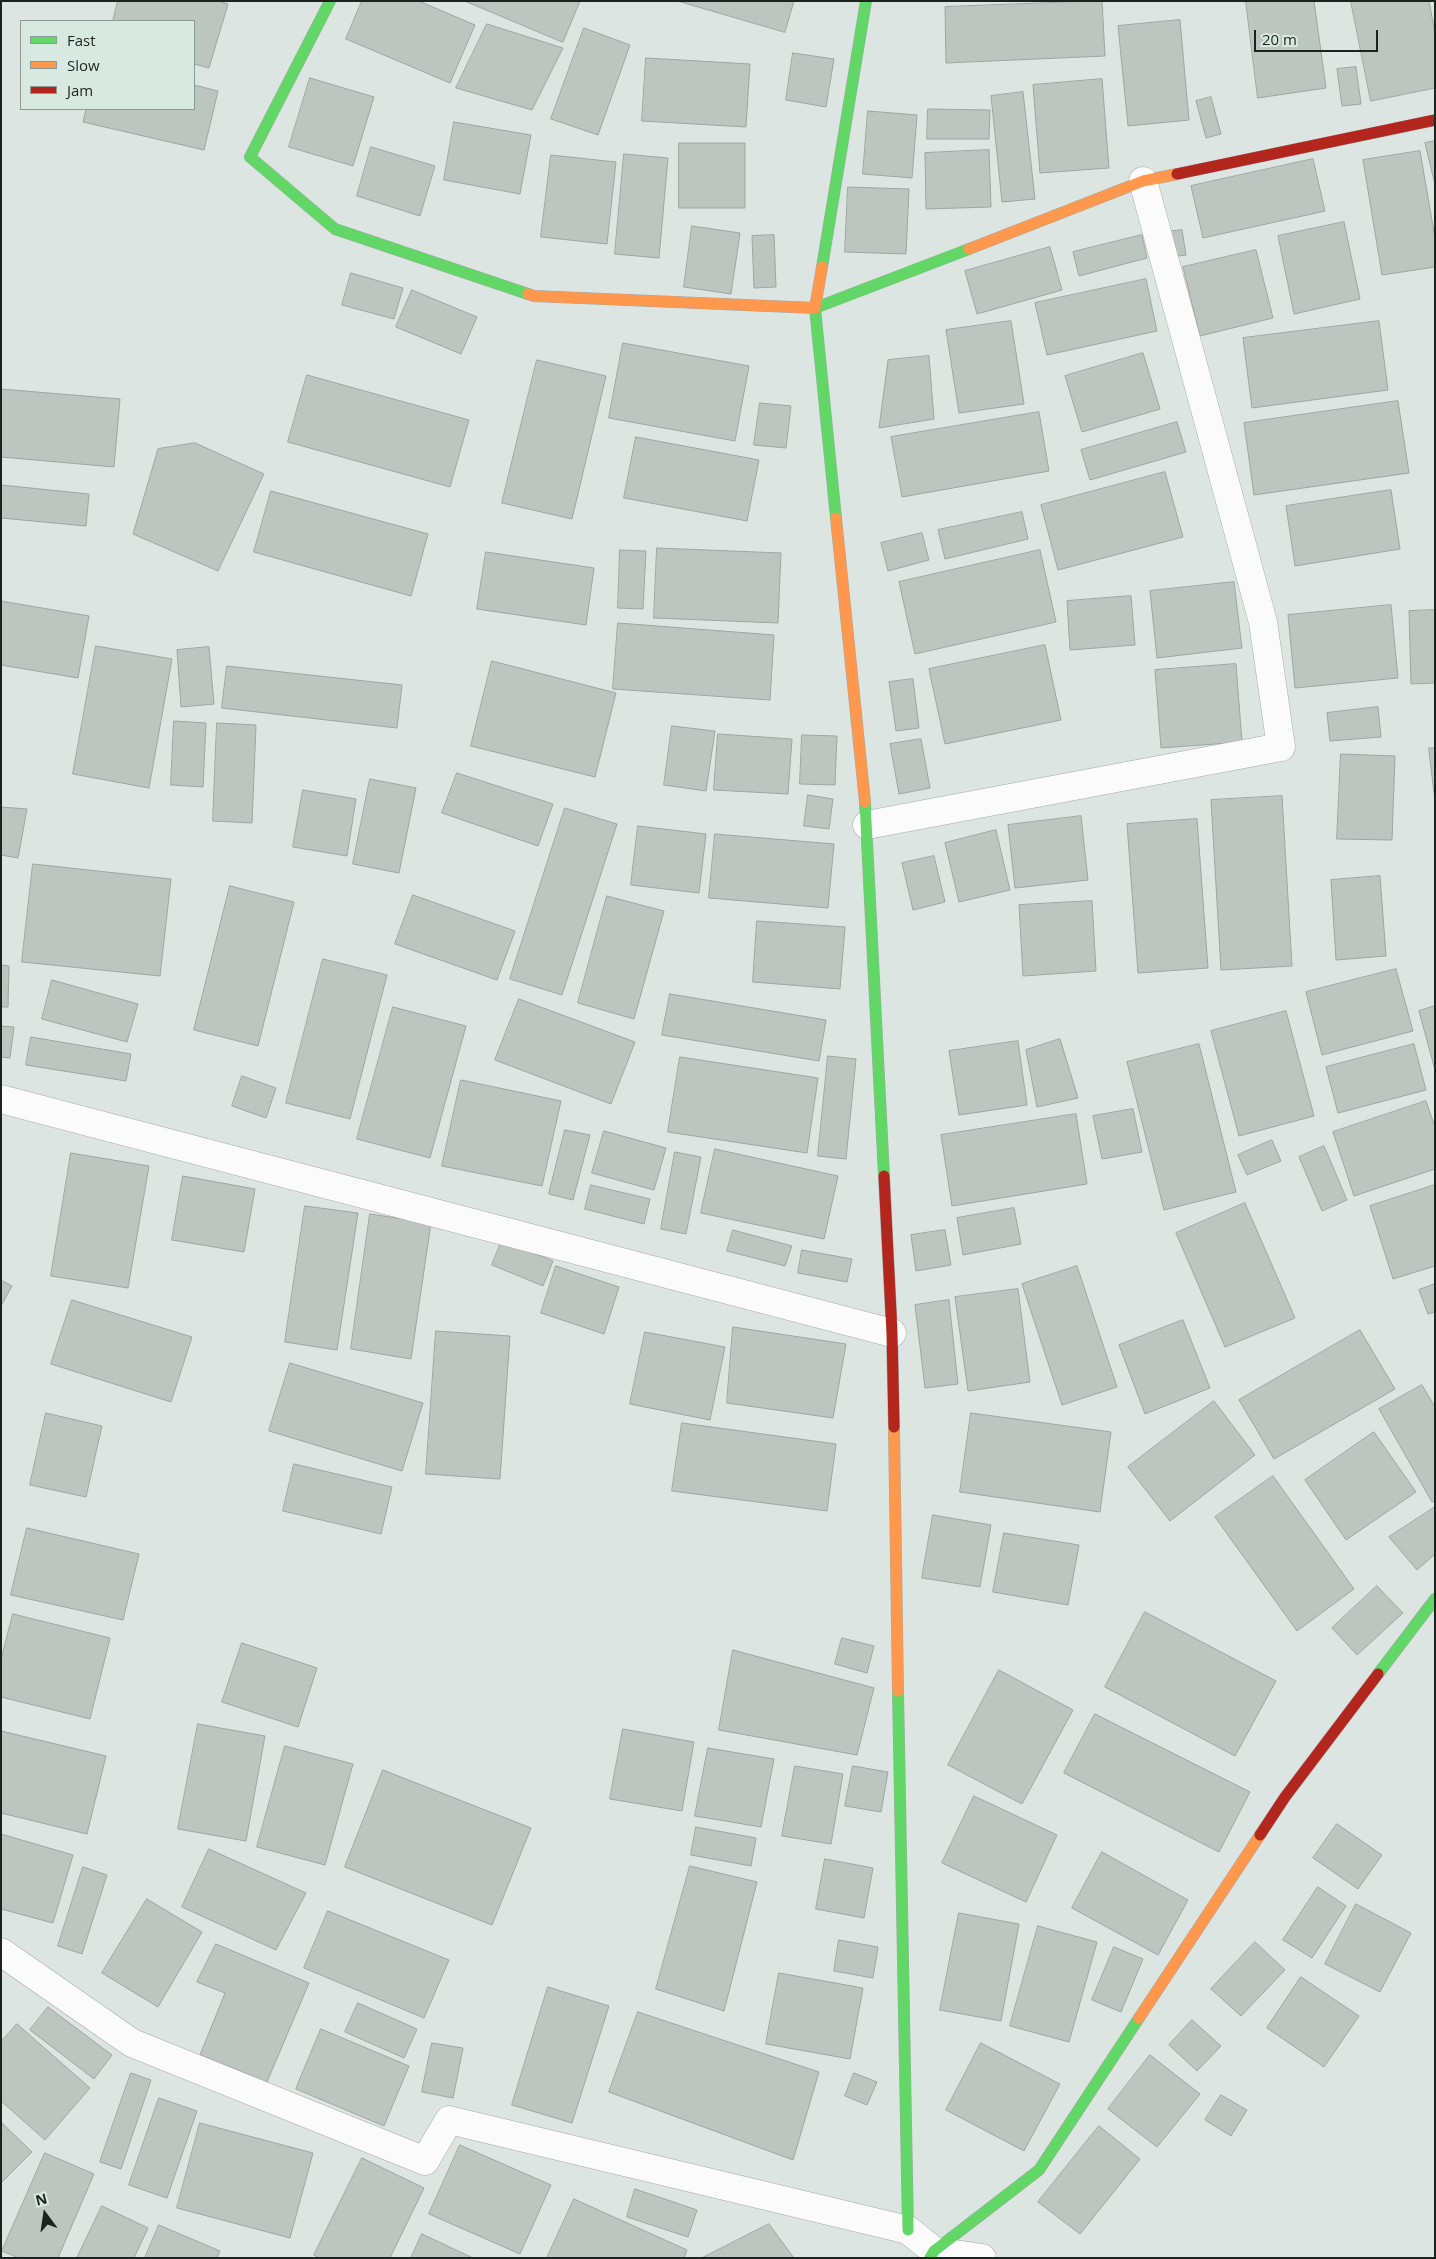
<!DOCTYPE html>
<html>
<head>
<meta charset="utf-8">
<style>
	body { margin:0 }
	#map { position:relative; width:1436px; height:2259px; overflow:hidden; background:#dce5e1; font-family:"Open Sans",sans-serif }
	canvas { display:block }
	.frame { position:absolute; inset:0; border:2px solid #1c2220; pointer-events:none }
	.legend { position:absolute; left:20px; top:20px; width:175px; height:90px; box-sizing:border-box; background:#d8e9e1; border:1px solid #8d9994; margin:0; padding:6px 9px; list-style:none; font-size:15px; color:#1c2220 }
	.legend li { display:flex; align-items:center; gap:10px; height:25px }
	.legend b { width:25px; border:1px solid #8d9994 }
	.north { position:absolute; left:20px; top:2189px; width:50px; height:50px; -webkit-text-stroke:4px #d8e9e1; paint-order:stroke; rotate:346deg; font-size:14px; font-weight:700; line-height:20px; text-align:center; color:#1c2220 }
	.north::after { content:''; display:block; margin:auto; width:18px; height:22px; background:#1c2220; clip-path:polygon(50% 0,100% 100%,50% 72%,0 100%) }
	.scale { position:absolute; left:1254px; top:30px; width:124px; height:22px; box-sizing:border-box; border:2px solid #1c2220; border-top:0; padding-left:6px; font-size:15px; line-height:18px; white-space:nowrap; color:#1c2220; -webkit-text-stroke:4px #d8e9e1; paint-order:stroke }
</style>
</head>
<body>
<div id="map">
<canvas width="1436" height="2259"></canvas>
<div class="frame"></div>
<ul class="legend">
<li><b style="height:6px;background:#63d668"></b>Fast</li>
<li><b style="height:6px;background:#ff974d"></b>Slow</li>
<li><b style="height:6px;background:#b3261e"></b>Jam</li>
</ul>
<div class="north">N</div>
<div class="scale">20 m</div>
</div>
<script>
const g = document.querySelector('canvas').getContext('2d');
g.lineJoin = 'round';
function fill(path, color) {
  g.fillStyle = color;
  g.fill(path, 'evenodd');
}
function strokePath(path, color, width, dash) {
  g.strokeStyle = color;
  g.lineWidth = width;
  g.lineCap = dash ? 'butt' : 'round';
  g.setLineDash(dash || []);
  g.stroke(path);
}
const building = new Path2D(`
	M118 1H219L228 4 209 68 194 64V21H113Z
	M362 1H419L475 25 450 83 346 39Z
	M465 1H580L563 42Z
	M678 1H794L785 32Z
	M1102 1 1105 56 946 63 945 7Z
	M1246 1H1314L1326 88 1258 98Z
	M1351 1H1429L1435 32V88L1371 101Z
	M1180 20 1189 120 1128 126 1118 26Z
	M487 24 563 48 532 110 456 88Z
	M584 28 630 45 598 135 551 119Z
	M793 53 834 59 826 107 786 100Z
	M646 58 750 64 746 127 642 121Z
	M1356 67 1361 104 1342 106 1337 69Z
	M310 78 374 97 353 166 289 147Z
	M1102 79 1109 168 1040 173 1033 85Z
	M194 85 218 91 204 150 83 122 86 109H194Z
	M1023 92 1035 199 1002 202 991 96Z
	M1211 97 1221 134 1206 138 1196 101Z
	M928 109 990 110 989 139H927Z
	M868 111 917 115 912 178 863 174Z
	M454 122 531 135 520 194 444 180Z
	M1435 141V185L1425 143Z
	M679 143H745V208H679Z
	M371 147 435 166 420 216 357 196Z
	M989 150 991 207 926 209 925 153Z
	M1420 151 1435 238V267L1382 275 1363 160Z
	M624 154 668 158 659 258 615 254Z
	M551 155 616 162 607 244 541 237Z
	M1313 159 1325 211 1203 238 1191 186Z
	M848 187 909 189 906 254 845 252Z
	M1344 222 1360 299 1294 314 1278 236Z
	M692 226 740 233 731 294 684 287Z
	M1182 230 1186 255 1170 257 1166 232Z
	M774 235 776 287 754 288 752 236Z
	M1142 235 1147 258 1079 276 1073 252Z
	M1050 247 1062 290 977 314 965 271Z
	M1256 250 1273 318 1200 336 1183 267Z
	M351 273 403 288 394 319 342 305Z
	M1146 279 1157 331 1047 355 1035 303Z
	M412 290 477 317 461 354 396 327Z
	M1011 321 1024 404 959 413 946 330Z
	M1379 321 1388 390 1252 408 1243 338Z
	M623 343 749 366 735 441 609 418Z
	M1143 353 1160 409 1082 432 1065 376Z
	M929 356 934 419 879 428 888 360Z
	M537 360 606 376 572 519 502 503Z
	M307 375 469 420 450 487 288 442Z
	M1 389 120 399 114 467 1 457Z
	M1398 401 1409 473 1254 495 1244 423Z
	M760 403 791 406 786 448 754 445Z
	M1039 412 1049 471 902 497 891 437Z
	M1177 422 1186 452 1090 480 1081 450Z
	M636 437 759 460 747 521 624 498Z
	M195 443 264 474 218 571 133 534 158 449Z
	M1165 472 1183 537 1058 570 1041 505Z
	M1 485 89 494 86 526 1 518Z
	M1391 490 1400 549 1295 566 1286 506Z
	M271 491 428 534 411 596 254 552Z
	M1022 512 1028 539 945 559 938 530Z
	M922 533 929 560 888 571 881 543Z
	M657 548 781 553 778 623 654 618Z
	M620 550 646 551 643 609 618 608Z
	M1040 550 1056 622 915 654 899 582Z
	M486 552 594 568 586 625 477 609Z
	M1234 582 1242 648 1157 658 1150 591Z
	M1131 596 1135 645 1070 650 1067 601Z
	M1 601 89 616 78 678 1 665Z
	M1391 605 1398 678 1295 688 1288 615Z
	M1435 610V683L1411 684 1409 611Z
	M618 623 774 635 770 700 613 689Z
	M1045 645 1061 720 945 744 929 669Z
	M96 646 172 659 149 788 73 774Z
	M209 647 214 704 181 707 177 650Z
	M492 661 616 693 595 777 471 746Z
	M1236 664 1242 742 1161 748 1155 670Z
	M227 666 402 685 397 728 222 708Z
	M913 679 919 728 896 731 889 682Z
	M1378 707 1381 737 1330 741 1327 713Z
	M174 721 206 723 203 787 171 785Z
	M217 723 256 725 252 823 213 821Z
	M672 726 715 731 706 791 664 785Z
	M718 734 792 739 788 794 714 790Z
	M802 735 837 736 835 785 800 784Z
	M921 739 930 788 899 794 890 744Z
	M1429 748H1435V801Z
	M1341 754 1395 756 1392 840 1337 839Z
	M457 773 553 804 538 846 442 813Z
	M370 779 416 788 399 873 353 864Z
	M303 790 356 799 347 856 293 847Z
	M808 795 833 799 829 829 804 826Z
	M1282 796 1292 966 1221 970 1211 800Z
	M1 807 27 809 18 858 1 855Z
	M565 808 617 824 562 995 510 979Z
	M1081 816 1088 880 1015 888 1008 825Z
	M1197 819 1208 968 1138 973 1127 824Z
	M638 826 706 834 699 893 631 885Z
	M996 830 1010 890 959 902 945 843Z
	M715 834 834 844 828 908 709 898Z
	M934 856 945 902 913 910 902 863Z
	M33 864 171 879 160 976 22 962Z
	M1380 876 1386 956 1336 960 1331 880Z
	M230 886 294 902 258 1046 194 1030Z
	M413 895 515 931 497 980 395 944Z
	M607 896 664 911 634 1019 578 1003Z
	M1092 901 1096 971 1023 976 1019 905Z
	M757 921 845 927 840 989 753 982Z
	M323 959 387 975 350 1119 286 1103Z
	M1 965 9 966 8 1007H1Z
	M1396 969 1413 1031 1322 1055 1306 992Z
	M52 980 138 1004 127 1042 42 1019Z
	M670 994 826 1020 819 1061 662 1035Z
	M519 999 635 1042 611 1104 495 1060Z
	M1435 1006V1070L1419 1011Z
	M393 1007 466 1026 430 1158 357 1139Z
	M1286 1011 1314 1116 1239 1136 1211 1031Z
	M1 1026 14 1027 10 1058 1 1057Z
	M31 1037 131 1054 126 1081 26 1065Z
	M1060 1039 1078 1098 1037 1107 1026 1050Z
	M1018 1041 1027 1105 959 1115 949 1051Z
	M1199 1044 1236 1192 1164 1210 1127 1062Z
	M1414 1044 1426 1090 1338 1113 1326 1067Z
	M828 1056 856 1059 846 1159 818 1156Z
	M680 1057 818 1078 807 1153 668 1132Z
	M242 1076 276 1088 266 1118 232 1106Z
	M461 1080 561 1101 542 1186 442 1166Z
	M1426 1101 1435 1127V1169L1354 1196 1333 1132Z
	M1133 1109 1142 1152 1102 1159 1093 1116Z
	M1076 1114 1087 1184 952 1206 941 1135Z
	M565 1130 590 1135 573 1200 549 1194Z
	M604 1131 666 1148 654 1190 592 1173Z
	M1272 1140 1281 1161 1247 1175 1238 1155Z
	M1324 1146 1347 1200 1322 1211 1299 1157Z
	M715 1149 838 1176 824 1239 701 1213Z
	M675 1152 701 1157 686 1234 661 1229Z
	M71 1153 149 1166 128 1288 51 1276Z
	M183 1176 255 1189 244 1252 172 1240Z
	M591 1185 650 1199 644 1224 585 1209Z
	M1435 1185V1266L1393 1279 1370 1206Z
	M1245 1203 1295 1318 1225 1347 1176 1233Z
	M305 1206 358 1213 337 1350 285 1342Z
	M1014 1208 1021 1244 963 1255 957 1218Z
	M370 1214 431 1223 411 1359 351 1349Z
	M733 1230 792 1246 785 1266 727 1251Z
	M945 1230 951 1265 916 1271 911 1235Z
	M502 1240 553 1261 543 1286 492 1265Z
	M802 1250 852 1259 847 1282 798 1273Z
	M556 1266 619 1287 604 1334 541 1313Z
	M1077 1266 1117 1387 1062 1405 1022 1284Z
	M1 1280 12 1286 1 1306Z
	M1435 1284V1312L1428 1314 1419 1290Z
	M1018 1289 1030 1382 968 1391 955 1297Z
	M72 1300 192 1337 171 1402 51 1364Z
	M949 1300 958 1384 925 1388 915 1305Z
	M1183 1320 1210 1388 1145 1414 1119 1345Z
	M733 1327 846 1344 833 1418 727 1403Z
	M1360 1330 1395 1389 1274 1459 1239 1400Z
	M436 1331 510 1336 500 1479 426 1474Z
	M645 1332 725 1347 710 1420 630 1404Z
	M290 1363 423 1403 402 1471 269 1431Z
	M1422 1385 1435 1407V1501L1432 1502 1379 1409Z
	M1214 1401 1255 1455 1170 1521 1128 1467Z
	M46 1413 102 1426 86 1497 30 1485Z
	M971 1413 1111 1432 1100 1512 960 1492Z
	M682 1423 836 1444 827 1511 672 1491Z
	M1374 1432 1416 1492 1346 1540 1305 1480Z
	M294 1464 392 1487 381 1534 283 1511Z
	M1273 1476 1354 1589 1297 1631 1215 1517Z
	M1435 1507V1554L1417 1570 1389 1537Z
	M933 1515 991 1525 980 1587 922 1578Z
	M27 1528 139 1554 123 1620 11 1595Z
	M1004 1533 1079 1545 1068 1605 993 1592Z
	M1377 1586 1403 1613 1357 1655 1332 1628Z
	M1145 1612 1276 1681 1235 1756 1105 1687Z
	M13 1614 110 1638 90 1719 1 1697V1660Z
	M842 1638 874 1646 867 1673 835 1664Z
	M242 1643 317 1668 298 1727 222 1702Z
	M733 1650 874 1688 857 1755 719 1730Z
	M999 1670 1073 1710 1022 1804 948 1765Z
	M1095 1714 1250 1792 1219 1852 1064 1773Z
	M198 1724 265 1736 246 1841 178 1829Z
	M623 1729 694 1742 682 1811 610 1799Z
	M1 1731 106 1756 87 1834 1 1813Z
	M285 1746 353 1764 325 1865 257 1847Z
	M708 1748 774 1759 761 1827 695 1816Z
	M795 1766 843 1774 831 1844 782 1836Z
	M853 1766 888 1772 881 1812 845 1806Z
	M383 1770 531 1828 492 1925 345 1867Z
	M974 1796 1057 1835 1026 1902 942 1863Z
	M1337 1824 1382 1855 1358 1889 1313 1858Z
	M696 1827 756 1838 751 1866 691 1855Z
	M1 1834 73 1855 53 1923 1 1909Z
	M209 1849 306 1893 276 1950 182 1907Z
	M1102 1852 1188 1900 1158 1955 1072 1908Z
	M825 1859 873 1868 864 1918 816 1909Z
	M690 1866 757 1882 724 2011 656 1989Z
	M83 1867 107 1875 82 1954 58 1946Z
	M1318 1887 1346 1906 1312 1958 1283 1940Z
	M147 1899 202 1932 158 2007 102 1973Z
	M1356 1904 1411 1933 1380 1992 1325 1964Z
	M328 1911 449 1960 424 2018 304 1968Z
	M959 1913 1019 1924 1001 2021 940 2010Z
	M1038 1926 1097 1942 1069 2042 1010 2026Z
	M839 1940 878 1947 873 1978 834 1971Z
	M1255 1942 1285 1970 1241 2016 1211 1989Z
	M216 1944 309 1983 267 2082 200 2055 225 1993 197 1982Z
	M1114 1947 1143 1959 1121 2012 1092 2000Z
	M779 1973 863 1988 850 2059 766 2044Z
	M1301 1977 1359 2016 1324 2067 1267 2028Z
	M548 1987 609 2006 572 2123 512 2105Z
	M358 2003 417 2029 404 2058 345 2032Z
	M48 2007 112 2055 94 2079 30 2030Z
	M638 2012 819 2072 793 2160 609 2092Z
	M1192 2020 1221 2046 1197 2071 1169 2045Z
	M17 2024 90 2088 45 2140 1 2101V2042Z
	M321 2029 409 2066 384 2126 296 2089Z
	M432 2043 463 2048 453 2098 422 2092Z
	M981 2043 1060 2084 1024 2151 946 2110Z
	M1150 2055 1200 2094 1157 2147 1108 2109Z
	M131 2073 151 2080 121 2169 100 2162Z
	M854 2073 877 2082 867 2105 845 2096Z
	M1221 2095 1247 2110 1231 2136 1205 2120Z
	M159 2098 197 2111 167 2198 129 2185Z
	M1 2122 32 2152 1 2183Z
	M200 2123 313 2153 290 2238 177 2208Z
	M1099 2126 1140 2159 1080 2234 1038 2202Z
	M460 2145 551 2185 520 2254 429 2214Z
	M45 2153 94 2174 58 2258H19L2 2251Z
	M362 2158 424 2188 390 2258H319L314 2255Z
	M635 2189 697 2210 688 2237 627 2217Z
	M574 2199 687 2250 684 2258H547Z
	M102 2206 148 2228 134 2258H77Z
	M769 2224 794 2258H702Z
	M159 2225 220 2251 217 2258H145Z
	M422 2234 473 2258H411Z`);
fill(building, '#bdc5c1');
strokePath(building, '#9ea5a2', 1);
const street = new Path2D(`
	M867 825 1281 747 1263 622 1143 181
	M1 1099 892 1333
	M1 1952 132 2043 425 2161 449 2120 908 2230 934 2251 982 2258`);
const fast = new Path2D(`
	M330 1 250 157 335 229 528 294
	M822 267 866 1
	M836 518 815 308 969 249
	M865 802 884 1176
	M1378 1674 1435 1599
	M898 1691 908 2230
	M930 2258 934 2251 1039 2170 1139 2018`);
const slow = new Path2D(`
	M969 249 1143 181 1177 174
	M528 294 534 296 815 308 822 267
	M836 518 865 802
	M894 1427 898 1691
	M1139 2018 1260 1835`);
const jam = new Path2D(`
	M1177 174 1435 120
	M884 1176 892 1333 894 1427
	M1260 1835 1285 1797 1378 1674`);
strokePath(street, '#a4aba8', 29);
strokePath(fast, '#a4aba8', 12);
strokePath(slow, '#a4aba8', 12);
strokePath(jam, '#a4aba8', 12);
strokePath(street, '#fafbfa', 28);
strokePath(fast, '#63d668', 11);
strokePath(slow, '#ff974d', 11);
strokePath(jam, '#b3261e', 11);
</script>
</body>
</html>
